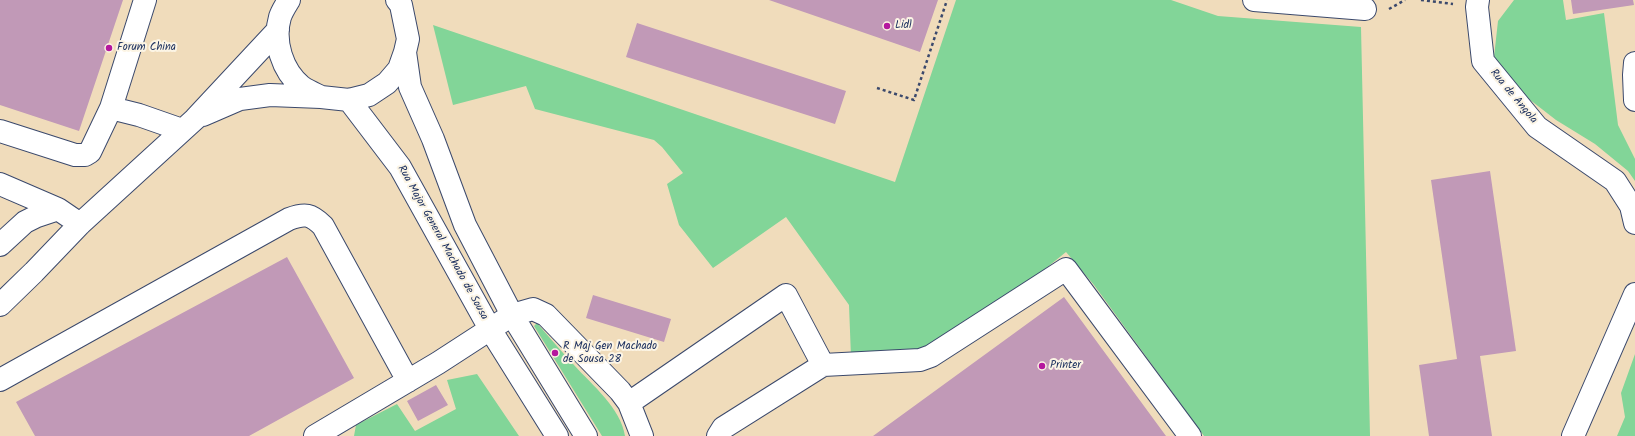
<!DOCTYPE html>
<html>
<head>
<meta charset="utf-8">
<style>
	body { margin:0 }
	canvas { display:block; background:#f0dcbb }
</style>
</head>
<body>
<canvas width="1635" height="436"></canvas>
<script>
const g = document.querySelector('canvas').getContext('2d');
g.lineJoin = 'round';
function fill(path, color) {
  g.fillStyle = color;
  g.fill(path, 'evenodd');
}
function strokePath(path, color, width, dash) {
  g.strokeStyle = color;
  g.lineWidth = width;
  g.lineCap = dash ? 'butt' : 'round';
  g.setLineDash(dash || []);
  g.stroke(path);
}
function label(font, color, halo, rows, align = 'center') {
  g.font = font + ' Kalam,sans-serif';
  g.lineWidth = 4;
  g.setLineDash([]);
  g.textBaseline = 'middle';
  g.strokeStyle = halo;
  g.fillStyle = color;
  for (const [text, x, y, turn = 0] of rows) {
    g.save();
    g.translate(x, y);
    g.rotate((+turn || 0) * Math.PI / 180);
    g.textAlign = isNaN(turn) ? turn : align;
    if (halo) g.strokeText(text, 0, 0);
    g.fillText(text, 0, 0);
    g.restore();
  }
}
fill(new Path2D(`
	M956 0H1171L1218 16 1361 27 1370 436H1204L1094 285 1066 252 1034 278 952 335 920 348 899 354 851 357 849 305 786 217 713 268 679 225 667 184 683 173 662 147 654 140 535 109 526 86 453 105 433 25 895 182Z
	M1514 0H1563L1566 20 1604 13 1618 125 1635 159V181L1628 171 1595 144 1556 120 1507 82 1494 57 1498 21Z
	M537 323C549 337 561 351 574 365 592 385 621 408 625 436H602L534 326Z
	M1635 354V436H1617L1625 417 1621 393Z
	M477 374 519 436H354L356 425 397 404 415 431 456 409 447 380Z`), '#82d598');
fill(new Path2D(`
	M0 0H123L79 131 0 105Z
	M769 0H938L920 52Z
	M1571 0H1633L1634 5 1573 14Z
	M637 23 846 91 835 124 626 57Z
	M1490 171 1516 351 1480 356 1492 436H1429L1419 365 1457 359 1431 180Z
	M287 257 354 378 249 436H35L16 402Z
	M593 295 671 319 664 342 586 318Z
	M1064 297 1166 436H873Z
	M436 385 448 405 418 421 407 401Z`), '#c199b7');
const minor = new Path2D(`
	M289 0C286 5 282 11 280 17 273 41 282 71 302 87 308 91 315 94 321 97
	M1254 0 1365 9
	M1478 0 1477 7 1483 61 1537 127 1615 181 1631 206 1635 223
	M405 52 410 87 433 139 465 225 512 315 586 436
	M1635 63 1634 75 1635 100
	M349 100 400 167 490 329 557 436
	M111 108 139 115 182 130
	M203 115 240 99 270 95 321 97 349 100 369 95 387 83 399 69 405 52 408 39 401 5 397 0
	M0 131 75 155H85L90 152 111 108 145 0
	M0 184 58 209
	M0 245 25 222 37 216 58 209 80 224
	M0 305 34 272 80 224 195 119 278 30
	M0 380 289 219C305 213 311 214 323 226L408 381
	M629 403 786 295 823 365
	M315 436 438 363 512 315 533 309 546 315 620 391 629 403 642 436
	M718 436 723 428 823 365 920 360 931 356 1066 269 1190 436
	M1573 436 1635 294`);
strokePath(minor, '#3b496c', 24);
strokePath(new Path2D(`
	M1421 0 1453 4
	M1389 9 1405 0
	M877 88 914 100 947 0`), '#3b496c', 2.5, [3, 3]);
strokePath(minor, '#fff', 22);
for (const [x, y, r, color] of [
	[887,26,4,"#b5179e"],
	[109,48,4,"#b5179e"],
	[555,353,4,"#b5179e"],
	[1042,366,4,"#b5179e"]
]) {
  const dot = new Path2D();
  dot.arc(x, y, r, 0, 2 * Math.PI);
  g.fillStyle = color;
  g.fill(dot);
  strokePath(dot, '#fcf5e5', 1.5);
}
label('11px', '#1b2f5e', '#fcf5e5', [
	["Lidl",895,26],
	["Forum China",117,48],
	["R Maj Gen Machado",563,347],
	["de Sousa 28",563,360],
	["Printer",1050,366]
], 'left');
label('11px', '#1b2f5e', '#fcf5e5', [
	["Rua de Angola",1513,97,50],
	["Rua Major General Machado de Sousa",442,243,61]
]);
</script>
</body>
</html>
